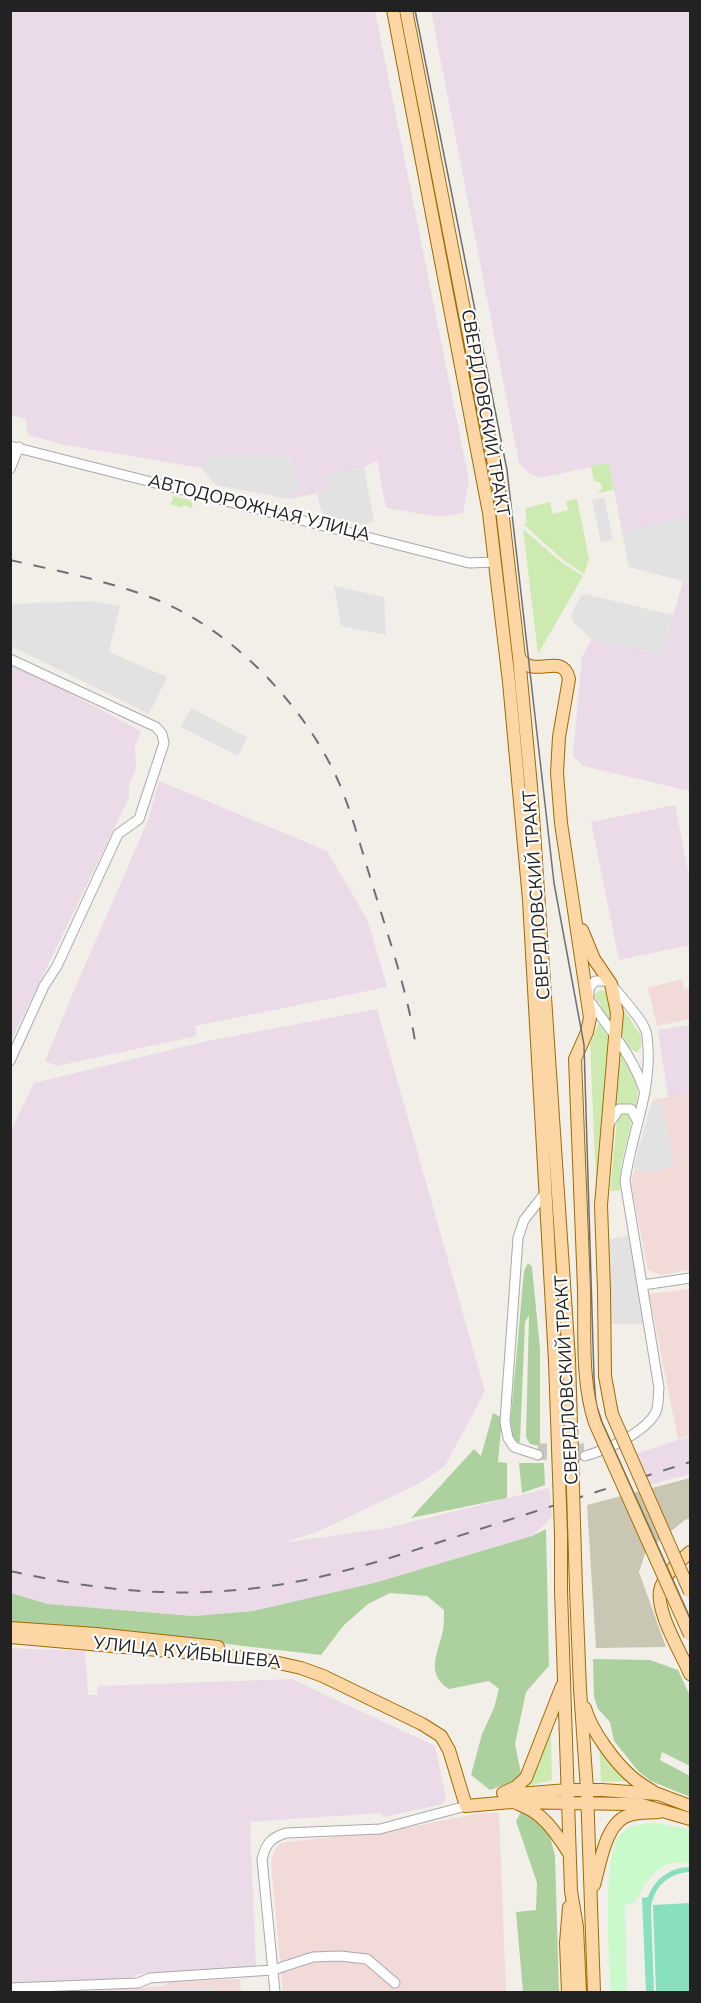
<!DOCTYPE html>
<html>
<head>
<meta charset="utf-8">
<style>
	body { margin:0 }
	#map { position:relative; width:701px; height:2003px; overflow:hidden; background:#f2efe9; font-family:"Nunito Sans",sans-serif }
	canvas { display:block }
	.frame { position:absolute; inset:0; border:12px solid #222; pointer-events:none }
</style>
</head>
<body>
<div id="map">
<canvas width="701" height="2003"></canvas>
<div class="frame"></div>
</div>
<script>
const g = document.querySelector('canvas').getContext('2d');
g.lineJoin = 'round';
function fill(path, color) {
  g.fillStyle = color;
  g.fill(path, 'evenodd');
}
function strokePath(path, color, width, dash) {
  g.strokeStyle = color;
  g.lineWidth = width;
  g.lineCap = dash ? 'butt' : 'round';
  g.setLineDash(dash || []);
  g.stroke(path);
}
function label(font, color, halo, rows, align = 'center') {
  g.font = font + ' "Nunito Sans",sans-serif';
  g.lineWidth = 4.5;
  g.setLineDash([]);
  g.textBaseline = 'middle';
  g.strokeStyle = halo;
  g.fillStyle = color;
  for (const [text, x, y, turn = 0] of rows) {
    g.save();
    g.translate(x, y);
    g.rotate((+turn || 0) * Math.PI / 180);
    g.textAlign = isNaN(turn) ? turn : align;
    if (halo) g.strokeText(text, 0, 0);
    g.fillText(text, 0, 0);
    g.restore();
  }
}
fill(new Path2D(`
	M682 979 684 989 690 988V1019L657 1026 648 988Z
	M690 1093V1270L661 1275 648 1270 631 1184 653 1100Z
	M690 1289V1435L678 1439 649 1294Z
	M480 1813H499L506 1992H283L271 1863 274 1852 280 1843 394 1830Z
	M240 1979 241 1992H73L163 1986 170 1982Z`), '#f2dad9');
fill(new Path2D(`
	M10 11H375L469 481 463 513 439 517 386 508 377 461 364 467 326 476 330 491 289 499V495L204 461 201 468 65 445 28 435 26 419 10 415Z
	M431 11H690V518L622 532 609 463 541 478 528 473 519 463Z
	M683 581 690 583V791L583 766 573 756 582 657 592 639 662 655Z
	M11 666 34 674 141 731 135 745 136 769 129 784V798L11 1041Z
	M159 781 327 851 368 921 387 987 195 1026 197 1036 57 1066 45 1061 72 995 149 818Z
	M675 805 690 881V945L619 960 591 822Z
	M377 1009 485 1391 445 1466 420 1483 315 1533 281 1543 387 1528 549 1488 552 1517 532 1536 374 1583 253 1611 193 1616 48 1604 11 1593 10 1132 34 1083 207 1041Z
	M690 1025V1093L668 1097 658 1030Z
	M690 1436V1474L648 1485 632 1455Z
	M11 1648 85 1651 88 1695H97L98 1686 292 1679 435 1746 446 1798 443 1804 384 1817 380 1813 250 1822 256 1967 138 1974 129 1979 11 1983Z`), '#ebdbe8');
fill(new Path2D(`
	M690 1478V1518L685 1520 646 1551 639 1572 666 1647 596 1648 587 1505Z`), '#c7c7b4');
fill(new Path2D(`
	M609 463 614 490 597 493 601 490 602 486 599 482 594 481 591 466Z
	M172 496 190 500 193 505 191 508 183 505 182 508 170 504 173 500Z
	M577 499 589 559 584 574 561 558 523 524 527 523 525 508 550 502 553 514 568 510 566 501Z
	M523 529 561 562 583 576 538 654Z
	M601 990 606 992 611 999 613 1026 595 997V994Z
	M623 1008 641 1036V1047L637 1052C618 1046 622 1023 623 1008Z
	M599 1023 611 1039 596 1182 590 1044Z
	M620 1051C635 1069 641 1085 636 1108L623 1104 615 1108Z
	M628 1113 632 1120 621 1165 620 1191H610L617 1120 620 1114Z
	M551 1731 552 1780 528 1786Z
	M599 1743 631 1781 601 1782Z`), '#cdebb0');
fill(new Path2D(`
	M528 1263 532 1267 540 1349V1446L530 1444 526 1437 529 1315 525 1322 520 1442H514L510 1428 524 1271Z
	M493 1413 502 1418 498 1462 507 1463V1498L411 1518 474 1449 481 1456Z
	M519 1463H544L545 1485 522 1493Z
	M546 1529 549 1666 526 1692 515 1744 522 1778 490 1790 471 1775 482 1734 494 1708 499 1689 489 1681 449 1689C424 1673 439 1652 443 1630 444 1624 444 1617 444 1610L427 1596 390 1593 368 1604 344 1625 321 1655 72 1626 11 1625V1593L48 1604 193 1616 253 1611 374 1583 532 1536Z
	M593 1659 650 1660 678 1670 690 1696V1766L662 1752 660 1760 690 1776V1797L651 1781 639 1772 614 1741 610 1722 598 1709 594 1697Z
	M523 1808 549 1832 555 1856 559 1992H523L516 1912 536 1910 537 1883 516 1821Z`), '#add19e');
fill(new Path2D(`
	M659 1823 690 1830V1864C685 1863 676 1862 671 1863 653 1868 643 1887 635 1902L625 1904 627 1992H611C610 1961 601 1856 620 1835 630 1823 645 1824 659 1823Z`), '#c8facc');
fill(new Path2D(`
	M690 1867V1872C668 1873 652 1888 651 1910L654 1992H646L642 1898 648 1897C655 1879 670 1867 690 1867Z
	M690 1903V1992H656L653 1905Z`), '#88e0be');
fill(new Path2D(`
	M211 455 290 457 299 489 289 495V499L216 485 201 468 204 461Z
	M364 467 374 522 364 525 325 515 320 507 317 494 330 491 326 476Z
	M604 497 613 540 601 542 592 500Z
	M690 518V583L629 567 622 532Z
	M334 586 384 597 386 635 341 626Z
	M584 594 673 615 662 655 592 639 574 623 571 615 581 596Z
	M93 601 120 606 109 652 167 677 149 714 11 646V604Z
	M191 708 247 737 238 756 181 727Z
	M662 1102 674 1167 643 1173 634 1168 635 1162 651 1104Z
	M628 1235 645 1324H611L608 1240Z
	M214 1988V1992H170V1989Z`), '#e2e2e2');
strokePath(new Path2D(`
	M538 1448H584
	M538 1455 585 1456`), '#c8c6c1', 9, [9, 4.5]);
const minor = new Path2D(`
	M10 446 469 563 495 562
	M10 469 19 447
	M10 659 156 727 162 734 164 743 139 819 118 834 57 966 44 986 10 1061
	M609 1124 619 1109H631L638 1122
	M643 1285 690 1278
	M538 1455 514 1447 508 1438 505 1422 518 1238 524 1220 546 1192
	M585 1456C606 1450 645 1433 656 1412 659 1404 658 1396 659 1388L625 1181C631 1136 651 1093 648 1047 647 1042 648 1034 645 1029 640 1016 620 996 611 984L605 981H595L589 988V1000C610 1030 634 1057 645 1093
	M10 1988 138 1983 150 1978 273 1970 313 1957 340 1956 367 1959 395 1983
	M275 1992 262 1859C266 1844 270 1838 286 1833L380 1829 466 1806`);
const major = new Path2D(`
	M393 10 489 513 509 682 529 900 555 1361
	M406 10 501 500 519 657 531 786 569 1359
	M519 657C533 681 563 650 569 679L559 737 557 773 561 823 590 1018 587 1032 575 1059 584 1289
	M582 930 594 959 611 984 617 1013 601 1205 604 1290
	M690 1552C679 1562 666 1573 661 1587 653 1608 682 1654 690 1674
	M576 1589 580 1689 587 1790 594 1992
	M561 1591 571 1891 577 1927 580 1992
	M10 1628 96 1634 218 1647
	M10 1637 261 1659 301 1668 323 1676 422 1724 441 1736 449 1750 466 1806 511 1802 628 1804 642 1805 690 1819
	M585 1708C591 1730 615 1763 633 1778 640 1784 649 1789 657 1794
	M503 1793 516 1787 526 1778 562 1686
	M505 1795 568 1790H602L658 1794 690 1806
	M518 1804C542 1811 556 1833 569 1853
	M594 1885C600 1864 606 1820 630 1815 638 1812 649 1813 659 1812
	M568 1992 566 1943 569 1907`);
strokePath(minor, '#a9a9a9', 11);
strokePath(major, '#a06b00', 14);
strokePath(minor, '#fff', 9);
strokePath(major, '#fcd6a4', 12);
strokePath(new Path2D(`
	M415 10 507 470 554 883 584 1045 594 1378 596 1404 602 1422 690 1618`), '#707070', 1.5);
strokePath(new Path2D(`
	M10 560C59 571 108 581 155 599 231 629 302 703 336 776 351 809 360 845 371 880 387 933 406 986 415 1041
	M10 1571C94 1590 178 1599 263 1587 335 1578 405 1553 474 1531 546 1508 618 1485 690 1462`), '#707070', 2, [12, 12]);
const majorBridge = new Path2D(`
	M584 1289C585 1333 581 1381 595 1423L690 1635
	M604 1290 605 1376 612 1414 690 1592
	M569 1359 576 1589
	M555 1361 561 1534V1591`);
strokePath(majorBridge, '#a06b00', 14, []);
strokePath(majorBridge, '#fcd6a4', 12);
label('18px', '#222', '#fff', [
	["СВЕРДЛОВСКИЙ ТРАКТ",484,413,80],
	["АВТОДОРОЖНАЯ УЛИЦА",259,509,14],
	["СВЕРДЛОВСКИЙ ТРАКТ",538,895,-94],
	["СВЕРДЛОВСКИЙ ТРАКТ",568,1380,-93],
	["УЛИЦА КУЙБЫШЕВА",187,1654,6]
]);
</script>
</body>
</html>
